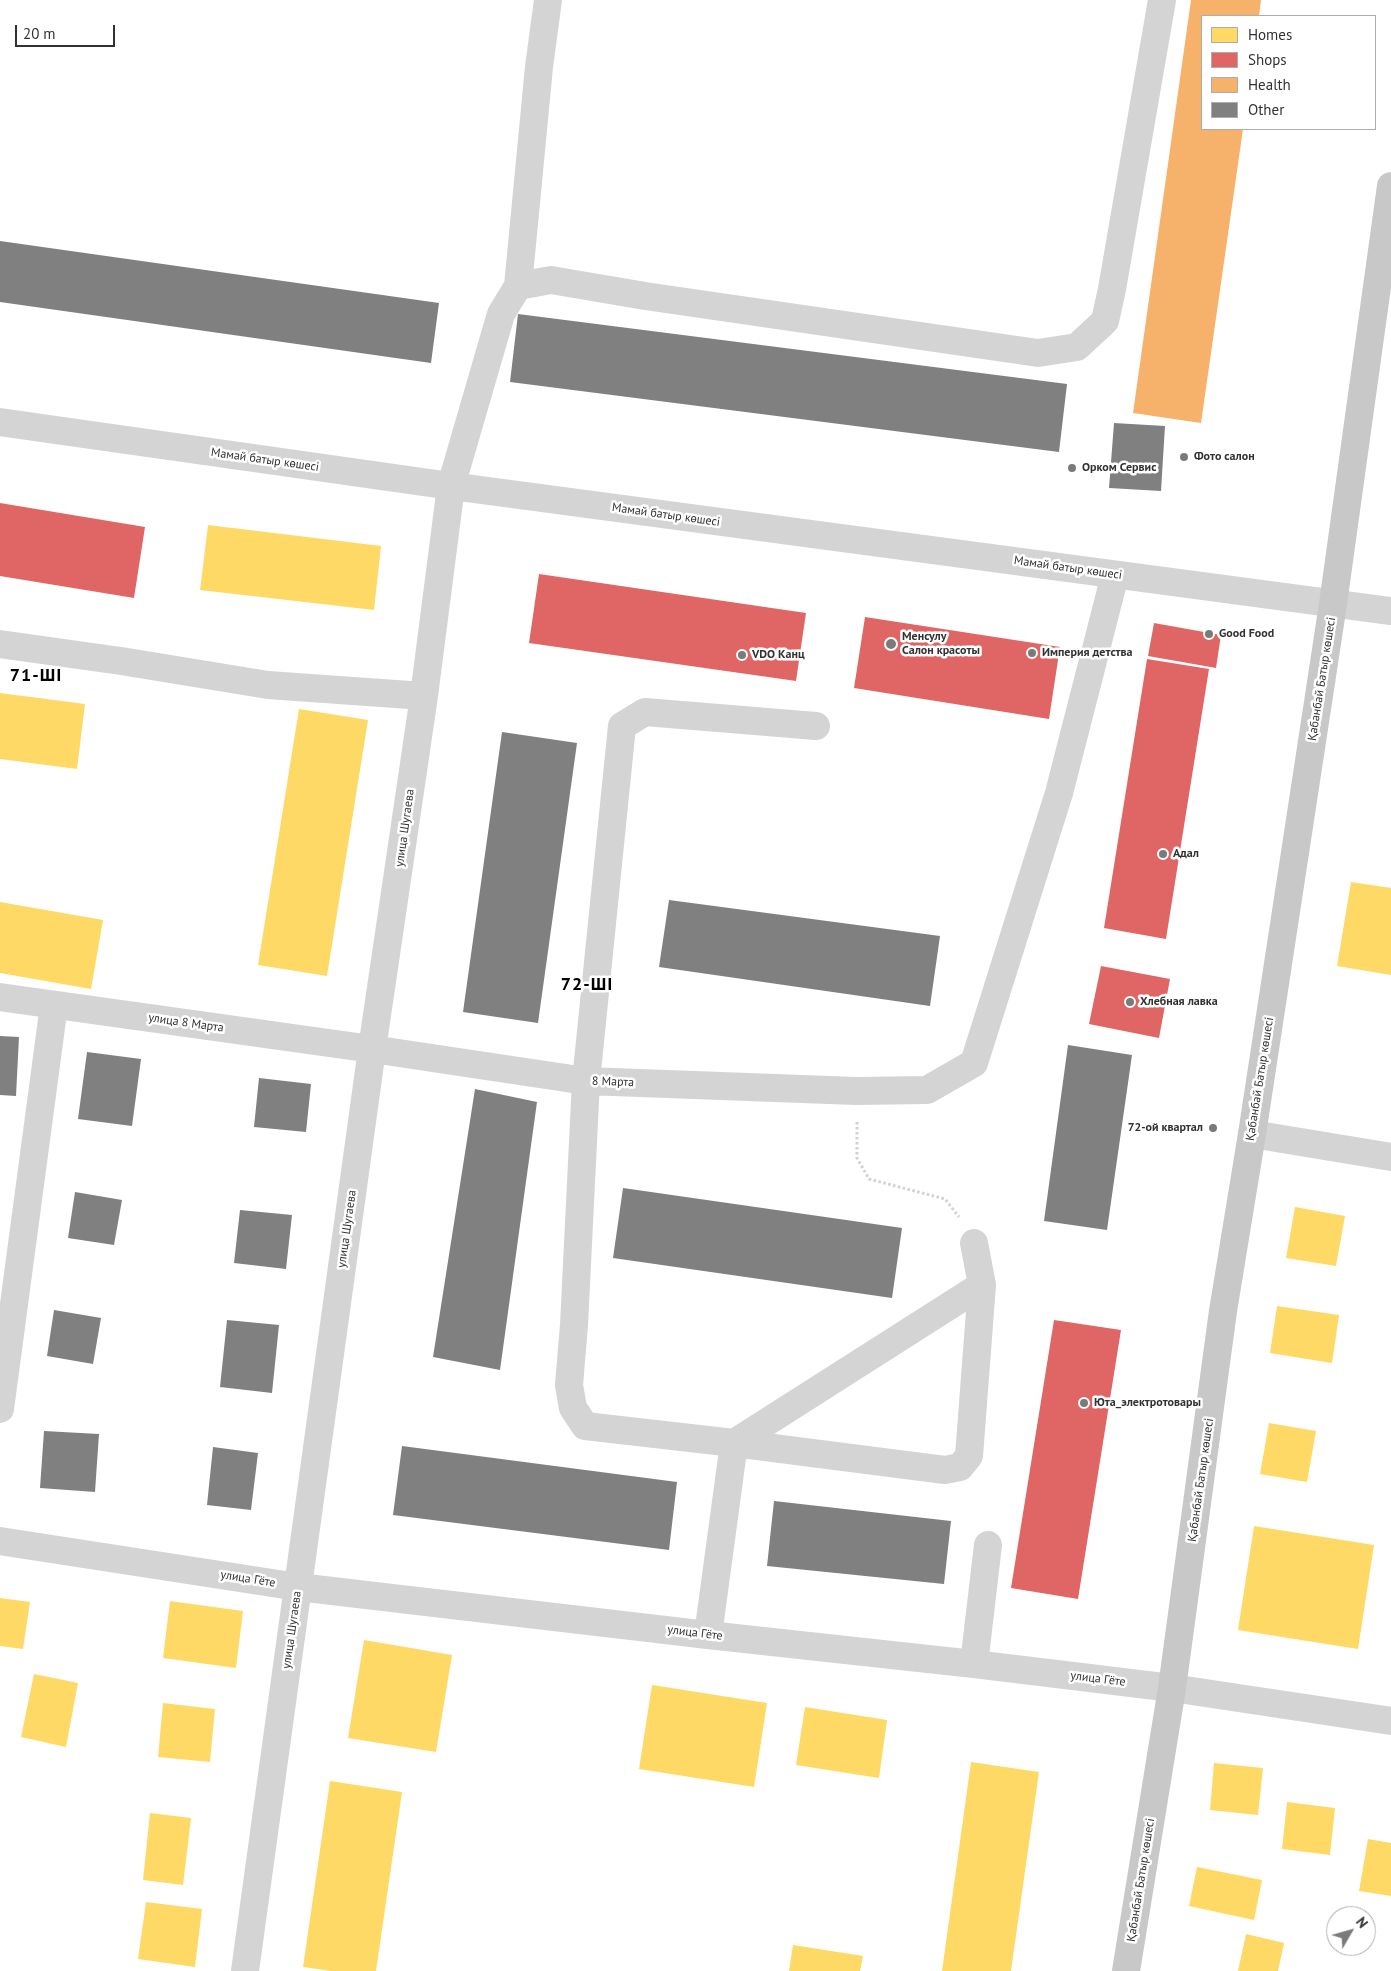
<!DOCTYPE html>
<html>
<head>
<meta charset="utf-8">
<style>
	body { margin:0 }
	#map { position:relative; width:1391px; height:1971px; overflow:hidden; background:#fff; font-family:"PT Sans",sans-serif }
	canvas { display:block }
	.legend { position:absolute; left:1201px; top:15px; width:175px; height:115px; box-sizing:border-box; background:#fff; border:1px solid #adadad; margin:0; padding:6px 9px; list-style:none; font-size:15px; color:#323232 }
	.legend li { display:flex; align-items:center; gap:10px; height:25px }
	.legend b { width:25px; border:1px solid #adadad }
	.north { position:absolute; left:1326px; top:1906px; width:50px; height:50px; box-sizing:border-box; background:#fff; border:1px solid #adadad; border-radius:50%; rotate:52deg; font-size:14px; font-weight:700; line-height:20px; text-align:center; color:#323232 }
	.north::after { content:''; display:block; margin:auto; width:18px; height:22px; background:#7a7a7a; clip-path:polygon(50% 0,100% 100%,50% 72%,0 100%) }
	.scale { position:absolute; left:15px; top:25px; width:100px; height:22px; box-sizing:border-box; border:2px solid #323232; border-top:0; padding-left:6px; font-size:15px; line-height:18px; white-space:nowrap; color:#323232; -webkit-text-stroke:4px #fff; paint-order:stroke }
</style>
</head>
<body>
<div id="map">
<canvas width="1391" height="1971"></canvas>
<ul class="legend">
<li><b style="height:14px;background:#ffd966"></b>Homes</li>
<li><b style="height:14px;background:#e06666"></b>Shops</li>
<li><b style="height:14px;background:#f6b26b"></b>Health</li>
<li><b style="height:14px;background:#808080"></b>Other</li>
</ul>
<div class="north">N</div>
<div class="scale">20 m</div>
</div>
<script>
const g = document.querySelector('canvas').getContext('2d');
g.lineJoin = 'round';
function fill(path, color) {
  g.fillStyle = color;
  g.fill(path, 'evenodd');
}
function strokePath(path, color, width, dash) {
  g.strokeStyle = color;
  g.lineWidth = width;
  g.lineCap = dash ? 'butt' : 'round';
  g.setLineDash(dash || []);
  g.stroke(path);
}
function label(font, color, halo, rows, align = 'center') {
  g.font = font + ' "PT Sans",sans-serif';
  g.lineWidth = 5;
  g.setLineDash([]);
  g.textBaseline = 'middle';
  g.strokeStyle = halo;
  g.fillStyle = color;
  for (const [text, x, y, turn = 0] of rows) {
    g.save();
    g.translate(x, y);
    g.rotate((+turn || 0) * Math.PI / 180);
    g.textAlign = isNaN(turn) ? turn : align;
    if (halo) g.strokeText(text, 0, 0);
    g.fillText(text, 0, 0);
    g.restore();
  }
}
fill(new Path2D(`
	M208 525 381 546 374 610 200 590Z
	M0 693 85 704 77 769 0 759Z
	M299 709 368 720 327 976 258 965Z
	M1351 882 1391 888V975L1337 966Z
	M0 902 103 920 91 989 0 973Z
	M1295 1207 1345 1216 1336 1266 1286 1258Z
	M1277 1306 1339 1315 1332 1363 1270 1353Z
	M1269 1423 1316 1431 1307 1482 1260 1474Z
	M1254 1526 1374 1545 1358 1649 1238 1630Z
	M0 1598 30 1602 23 1649 0 1646Z
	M170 1601 243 1611 236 1668 163 1658Z
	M364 1640 452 1655 436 1752 348 1738Z
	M34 1674 78 1683 66 1747 21 1737Z
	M652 1685 767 1703 754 1787 639 1769Z
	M163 1703 215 1709 210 1762 158 1757Z
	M805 1707 887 1720 879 1778 796 1765Z
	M971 1762 1039 1772 1011 1971H942Z
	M1214 1763 1263 1768 1258 1815 1210 1810Z
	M330 1781 402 1792 376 1971H331L303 1967Z
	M1287 1802 1335 1808 1330 1855 1282 1849Z
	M150 1813 191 1818 183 1885 143 1880Z
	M1368 1839 1391 1843V1896L1359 1891Z
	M1197 1867 1262 1880 1254 1920 1189 1906Z
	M146 1902 202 1909 195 1967 138 1959Z
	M1246 1934 1284 1943 1278 1971H1238Z
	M793 1945 863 1956 860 1971H789Z`), '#ffd966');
fill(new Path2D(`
	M0 503 145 527 134 598 0 576Z
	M539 574 806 613 796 681 529 643Z
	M865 617 1060 647 1049 719 854 688Z
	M1154 623 1221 635 1216 668 1148 656Z
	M1147 659 1209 669 1166 939 1104 928Z
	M1101 966 1170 979 1159 1038 1089 1024Z
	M1054 1320 1121 1330 1078 1599 1011 1588Z`), '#e06666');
fill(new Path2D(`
	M1191 0H1261L1259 16H1202V129H1243L1201 423 1133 413Z`), '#f6b26b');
fill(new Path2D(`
	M0 241 439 303 431 363 0 302Z
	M518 314 1067 384 1059 452 510 382Z
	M1114 423 1165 426 1161 491 1109 488Z
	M502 732 577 743 538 1023 463 1012Z
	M669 900 940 936 930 1006 659 967Z
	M0 1036 19 1037 16 1096 0 1095Z
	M1068 1045 1132 1055 1107 1230 1044 1221Z
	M87 1052 141 1059 132 1126 78 1119Z
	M259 1078 311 1084 306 1132 254 1127Z
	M475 1089 537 1102 500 1370 433 1357Z
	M623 1188 902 1228 892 1298 613 1258Z
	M75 1192 122 1200 114 1245 68 1238Z
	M240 1210 292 1215 286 1269 234 1263Z
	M54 1310 101 1318 93 1364 47 1356Z
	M227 1320 279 1325 272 1393 220 1387Z
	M44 1431 99 1434 95 1492 40 1488Z
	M402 1446 677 1482 669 1550 393 1515Z
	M213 1447 258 1453 251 1510 207 1505Z
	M774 1501 951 1521 944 1584 767 1566Z`), '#808080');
strokePath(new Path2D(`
	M857 1122V1158L869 1179 945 1199 959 1217`), '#d2d2d2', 3, [2.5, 2.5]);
strokePath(new Path2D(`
	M518 286 539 67 548 0
	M0 422 451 486 1391 611
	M0 644 121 661 268 685 424 696
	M0 997 372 1049 586 1081 856 1091 927 1090 974 1063 1059 793 1115 575
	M1252 1134 1391 1157
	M974 1243 982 1285 969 1456 960 1467 945 1470 734 1443 982 1285
	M0 1409 54 1005
	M0 1541 298 1587 708 1635 974 1664 1172 1688 1391 1721
	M708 1635 734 1443 585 1426 573 1408 569 1385 574 1325 586 1081 622 726 645 712 816 726
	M974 1664 988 1545
	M245 1971 372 1049 424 696 451 486 501 314 518 286 551 280 645 296 1038 353 1077 347 1105 321 1112 289 1162 0`), '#d4d4d4', 28);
strokePath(new Path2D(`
	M1126 1971 1172 1688 1223 1311 1252 1134 1333 604 1391 186`), '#c8c8c8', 28);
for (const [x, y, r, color] of [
	[1184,457,5,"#7a7a7a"],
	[1072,468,5,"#7a7a7a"],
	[1209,634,5,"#7a7a7a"],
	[891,644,6,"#7a7a7a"],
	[1032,653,5,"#7a7a7a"],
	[742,655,5,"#7a7a7a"],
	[1163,854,5,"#7a7a7a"],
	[1130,1002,5,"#7a7a7a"],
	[1213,1128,5,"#7a7a7a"],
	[1084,1403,5,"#7a7a7a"]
]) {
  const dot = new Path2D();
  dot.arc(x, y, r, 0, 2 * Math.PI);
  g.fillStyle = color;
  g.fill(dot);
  strokePath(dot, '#fff', 2);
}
label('bold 12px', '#323232', '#fff', [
	["Фото салон",1194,457],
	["Орком Сервис",1082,468],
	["Good Food",1219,634],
	["Менсулу",902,637],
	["Салон красоты",902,651],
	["Империя детства",1042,653],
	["VDO Канц",752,655],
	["Адал",1173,854],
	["Хлебная лавка",1140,1002],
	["72-ой квартал",1203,1128,"right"],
	["Юта_электротовары",1094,1403]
], 'left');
label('12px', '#323232', '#fff', [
	["Мамай батыр көшесі",265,460,8],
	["Мамай батыр көшесі",666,515,8],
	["Мамай батыр көшесі",1068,568,8],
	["Қабанбай Батыр көшесі",1322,679,-81],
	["улица Шугаева",405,828,-82],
	["улица 8 Марта",186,1023,8],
	["Қабанбай Батыр көшесі",1260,1079,-81],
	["8 Марта",613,1082,2],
	["улица Шугаева",347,1229,-82],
	["Қабанбай Батыр көшесі",1201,1480,-82],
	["улица Гёте",248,1579,9],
	["улица Шугаева",292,1630,-82],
	["улица Гёте",695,1633,7],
	["улица Гёте",1098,1679,7],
	["Қабанбай Батыр көшесі",1141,1880,-81]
]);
g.letterSpacing = '1px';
label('bold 18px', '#000', '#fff', [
	["71-ШІ",36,676],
	["72-ШІ",587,985]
]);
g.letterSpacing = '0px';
</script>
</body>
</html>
